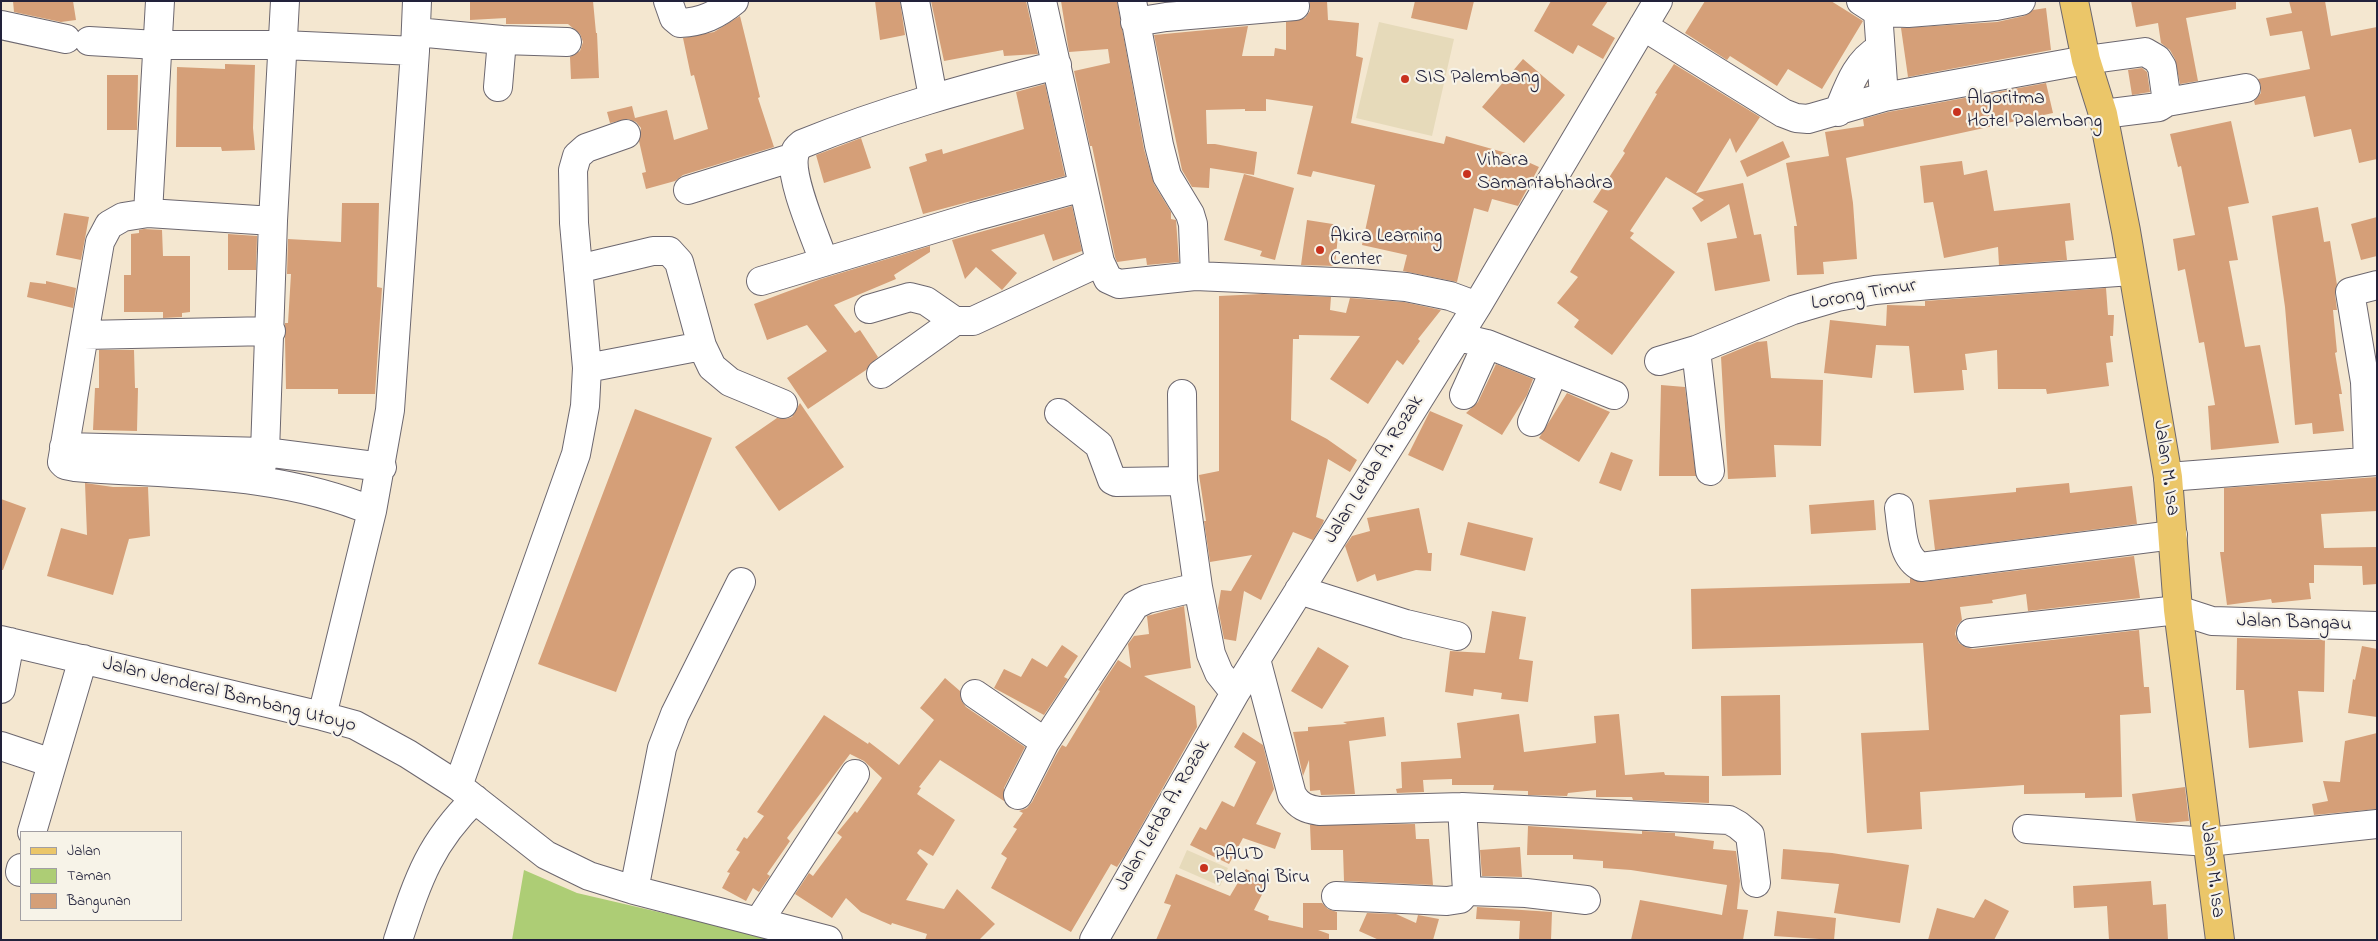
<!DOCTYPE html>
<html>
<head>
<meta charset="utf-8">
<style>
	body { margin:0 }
	#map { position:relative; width:2378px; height:941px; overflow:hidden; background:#f4e7d0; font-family:"Indie Flower",sans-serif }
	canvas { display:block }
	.frame { position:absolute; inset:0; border:2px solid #22223b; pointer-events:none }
	.legend { position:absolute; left:20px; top:831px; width:162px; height:90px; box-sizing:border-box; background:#f7f3e8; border:1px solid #a29fa3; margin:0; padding:6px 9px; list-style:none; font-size:15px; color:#22223b }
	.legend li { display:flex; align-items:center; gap:10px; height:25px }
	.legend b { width:25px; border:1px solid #a29fa3 }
</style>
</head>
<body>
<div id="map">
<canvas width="2378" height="941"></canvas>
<div class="frame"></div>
<ul class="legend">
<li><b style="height:6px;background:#ebc669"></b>Jalan</li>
<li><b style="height:14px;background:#adcd75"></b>Taman</li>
<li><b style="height:14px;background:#d59f78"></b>Bangunan</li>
</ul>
</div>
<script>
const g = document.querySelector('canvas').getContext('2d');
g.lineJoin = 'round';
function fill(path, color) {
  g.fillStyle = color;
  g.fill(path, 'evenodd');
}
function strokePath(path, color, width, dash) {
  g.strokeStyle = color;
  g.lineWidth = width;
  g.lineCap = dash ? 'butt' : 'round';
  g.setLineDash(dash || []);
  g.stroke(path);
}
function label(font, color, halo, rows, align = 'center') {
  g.font = font + ' "Indie Flower",sans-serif';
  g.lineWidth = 4.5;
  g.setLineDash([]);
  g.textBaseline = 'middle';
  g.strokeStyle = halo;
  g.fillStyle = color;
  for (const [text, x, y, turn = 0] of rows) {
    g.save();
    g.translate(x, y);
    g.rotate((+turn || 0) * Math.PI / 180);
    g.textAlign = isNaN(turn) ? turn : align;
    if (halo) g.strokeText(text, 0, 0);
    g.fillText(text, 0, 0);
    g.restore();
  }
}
fill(new Path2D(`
	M1379 22 1454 39 1432 136 1356 118Z
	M1187 850 1228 868 1220 886 1179 868Z`), '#e6daba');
fill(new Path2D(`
	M524 870 577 893 779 940H512Z`), '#adcd75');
fill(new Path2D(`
	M13 1H73L76 20 61 22 14 12Z
	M470 1H593L596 33H597L599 78 571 79 570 57 580 51 583 42 580 34 568 24H506V18L470 20Z
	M875 1H900L905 35 880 40Z
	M931 1H1026L1038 54 1004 56 1003 50 944 61Z
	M1061 1H1117L1144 149 1154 184 1171 212V219L1176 220 1179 262 1147 265 1146 258 1117 262 1115 257 1092 146H1090L1074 71 1110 63 1108 49 1069 52Z
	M1310 1H1327L1328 20 1359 23 1356 56 1363 58 1351 123 1444 144 1446 136 1510 154 1539 167 1518 206 1492 199 1488 212 1474 208 1457 282 1403 271 1407 255 1362 245 1375 185 1313 171 1311 177 1297 174 1313 106 1266 99V111H1245V109L1206 110 1207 144H1215L1257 152 1254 175 1210 168 1209 188 1192 187 1182 170 1154 35 1248 26 1242 56H1274L1275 48 1286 50V22L1305 18 1310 11Z
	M1415 1H1474L1467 30 1411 18Z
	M1551 1H1608L1592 25 1615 38 1603 59 1578 45 1573 54 1534 31Z
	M1705 1H1831L1863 21 1822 89 1788 69 1777 86 1730 56 1727 60 1685 33Z
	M2131 1H2236V9L2186 18 2198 81 2180 84 2175 59 2170 50 2161 43 2158 23 2136 27Z
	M2289 1H2325L2331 36 2377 27V159L2359 163 2351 129 2314 137 2305 96 2255 105 2254 101 2261 93V86L2258 79 2310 69 2302 31 2270 36 2266 18 2292 13Z
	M2046 8 2051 50 1908 77 1901 28 1997 22 2024 16 2033 10Z
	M740 16 760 97 758 98 774 147 683 175 675 181 646 189 642 173 646 172 639 141 641 128 636 122 628 119 610 123 607 112 632 106 635 118 667 110 674 140 708 129 694 75 691 76 683 38 714 32Z
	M1523 59 1565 95 1524 143 1482 107Z
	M225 64 255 65 253 128 255 150 222 151 221 147H176L177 67 225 69Z
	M1674 64 1760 117 1736 153 1730 138 1696 193 1743 183 1754 235 1761 234 1770 281 1715 291 1707 243 1737 238 1729 204 1701 222 1692 208 1704 200 1666 177 1630 231 1634 233 1630 238 1675 272 1612 355 1574 327 1579 320 1557 303 1578 277 1570 272 1608 211 1593 202 1625 153 1623 151 1657 94 1655 93Z
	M2142 68 2147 72 2150 92 2132 95 2128 70Z
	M107 75H138L137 130H107Z
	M2046 83 2053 113 1846 158 1853 203 1857 259 1823 262 1824 274 1797 275 1794 226H1797L1786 163 1829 156 1825 132 1864 126 1863 119 1888 112Z
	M1045 84 1065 176 923 214 909 167 927 161 925 154 942 149 943 154 1024 129 1016 92Z
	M2231 121 2249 203 2228 207 2238 260 2229 261 2245 347 2260 345 2279 443 2211 450 2208 406 2215 405 2204 342 2199 343 2185 269 2178 271 2173 239 2195 235 2181 166 2178 167 2170 134Z
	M861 138 871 168 824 183 816 155Z
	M1783 141 1790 157 1747 177 1740 161Z
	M1962 161 1964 175 1987 170 1994 211 2070 203 2074 240 2065 241 2067 260 1999 265 1998 247 1944 258 1933 202 1924 203 1920 166Z
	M1244 174 1294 188 1275 260 1260 256 1262 251 1224 240Z
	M342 203H379L377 287 382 288 375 394H338V389H286L285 339V323H288L291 274H287L288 239 341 242Z
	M1072 206 1082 251 1053 261 1044 234 991 250 1017 273 1002 290 976 267 965 279 952 240Z
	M2318 207 2324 242 2330 241 2337 285 2335 294 2337 310H2333L2337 352 2335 353 2342 394H2339L2344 431 2313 434 2312 423 2295 425 2285 307 2272 216Z
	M64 213 89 217 81 260 56 255Z
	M2377 217V256L2361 260 2351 224Z
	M1307 220 1339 225 1335 266 1301 265Z
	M144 229 162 230 163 256H190V312L182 313V317L163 318V312H124V275H131V234L139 233V230Z
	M228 234 257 236 256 270H228Z
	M930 246V252L894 275 896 279 834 305 855 333 860 330 878 357 866 370 808 409 787 378 827 351 807 325 767 340 754 304 821 279Z
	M46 281 76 288 73 308 27 297 30 282 46 284Z
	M2106 288 2108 315H2114L2113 336H2110L2113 362 2106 363 2109 386 2047 394 2046 389H1998L1997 350 1965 354 1967 370H1962L1964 390 1914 393 1909 346 1876 345 1872 378 1824 373 1830 320 1886 326 1887 305 1925 306V301Z
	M1262 294 1331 297 1330 310 1346 313 1350 298 1404 302 1441 310 1418 339 1420 341 1403 365 1397 360 1368 404 1330 379 1360 336 1299 335V339H1293L1291 420 1327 439 1357 460 1350 472 1328 459 1316 517 1324 520 1323 523 1313 540 1293 532 1261 600 1244 591 1236 641 1224 639 1218 608 1221 590 1231 591 1252 555 1210 562 1204 521H1206L1199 475 1219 471V296Z
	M1767 341 1771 378 1823 380 1821 446 1774 445 1776 477 1728 479 1721 357 1757 342Z
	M99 350H134L135 388H138L137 431 93 430 95 388H99Z
	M1496 364 1533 379 1527 395 1502 435 1466 413 1478 402Z
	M1661 385 1685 387 1696 476H1659Z
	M1567 393 1610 412 1579 462 1539 438Z
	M800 403 844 467 779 511 735 447 777 418 785 419 792 417Z
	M635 409 712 438 616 692 538 664Z
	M1430 411 1463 425 1443 471 1408 455Z
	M1611 452 1633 460 1621 491 1599 483Z
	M2377 477V511L2321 514 2324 548 2377 547V584L2363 585 2362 566 2314 565V583H2309L2311 599 2272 603 2271 599 2227 605 2220 552H2224V488Z
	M85 483 113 487H148L150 536 129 539 113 595 47 576 61 528 87 535Z
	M2069 483 2070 493 2132 486 2137 524 1935 550 1929 500 2016 492V488Z
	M1 499 26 508 3 570H1Z
	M1874 500 1876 530 1811 534 1809 505Z
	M1419 508 1428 553H1432L1431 571 1416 570 1377 581 1375 574 1357 582 1345 546 1352 536 1370 531 1367 518Z
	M1468 522 1533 538 1525 571 1460 555Z
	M2134 556 2140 598 2028 611 2026 594 1992 600 1993 603 1960 607 1962 620 1957 626 1955 634 1959 643 1965 647 1973 649 2139 630 2144 687H2149L2151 713 2120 715 2122 797 2085 798V793L2024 794V785L1920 792 1922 829 1867 833 1861 733 1929 730 1923 643 1692 649 1691 589 1910 583V578L1923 582Z
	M1184 606 1191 668 1144 676 1195 706 1197 727 1125 855 1117 867 1111 864 1071 932 991 888 1007 858 1001 854 1017 829 1013 827 1023 813 1019 811 1027 808 1032 802 1055 757 1062 745 1066 747 1100 691 1098 690 1118 660 1131 668 1128 644 1134 636 1149 634 1147 616Z
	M1492 611 1526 617 1519 659 1533 661 1528 702 1501 699 1502 693 1474 689 1473 696 1445 692 1450 651 1485 653Z
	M2237 638 2325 640 2324 692 2298 691 2303 742 2249 748 2244 690H2236Z
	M1062 645 1078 656 1064 677 1068 679 1044 715 994 688 1004 669 1021 677 1032 658 1047 667Z
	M2362 646 2377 649V717L2348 713 2353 679 2355 680Z
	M1318 647 1349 666 1322 709 1291 691Z
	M945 678 960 691 961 700 966 707 1025 747 1004 788V801L940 760 919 787 921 788 917 794 955 820 933 856 920 849 917 853 928 864 906 900 944 909 957 889 995 924 979 940H925L927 934 892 923 891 925 861 912 846 898 832 918 795 894 809 873 813 876 842 837 837 833 855 811 857 813 882 778 864 761 850 754 787 838 790 841 767 874 770 876 759 892 753 888 746 901 722 888 730 873 727 872 740 852 736 850 744 837 747 839 764 816 757 812 824 715 868 744 869 742 899 765 934 720 920 708Z
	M1780 695 1781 775 1722 776 1721 696Z
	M1519 714 1524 752 1596 743 1594 716 1619 714 1625 775 1664 772 1665 775 1709 776V803L1633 800 1632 797H1596V790L1568 793 1567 796 1528 795V791L1493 790 1494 785H1452V779L1423 780 1424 792 1397 793 1396 789 1402 788 1401 762 1461 758 1457 723Z
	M1384 717 1386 736 1349 741 1355 794 1321 795 1320 790 1310 791 1309 760 1303 776 1293 732 1308 731V727L1347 724 1343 722Z
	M1243 732 1263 745 1274 789 1256 824 1281 833 1275 849 1243 838 1229 864 1190 845 1200 827 1206 830 1222 801 1234 807 1256 762 1234 747Z
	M2377 733V809L2314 815 2312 804 2328 801 2323 781 2340 782 2345 741Z
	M2185 787 2189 821 2167 823 2136 821 2132 794Z
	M1415 824 1416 839H1429L1433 885 1344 881 1343 850H1311L1310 825Z
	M1528 826 1642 834V831L1675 833V836L1714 841 1713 849 1736 851 1740 881 1737 909 1748 910 1743 940H1631L1640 900 1722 915 1727 885 1631 870 1603 868V861L1573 859V855H1527Z
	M1520 847 1522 877 1482 876 1480 850Z
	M1783 849 1832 853 1909 865 1900 923 1834 913 1839 884 1781 879Z
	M1246 869 1269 881 1254 910 1269 916 1268 920 1303 928V903H1322L1328 909 1337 912V930H1318L1329 934V940H1156L1171 905 1164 903 1176 874 1230 896Z
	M2151 881 2153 905 2166 904 2168 940H2109L2107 906 2074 908 2073 886Z
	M1985 899 2009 911 1994 940H1928L1937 908 1974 918Z
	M1477 907 1552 912 1551 940H1519L1520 921 1476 919Z
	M1777 911 1836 918 1834 940 1774 936Z
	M1367 913 1396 914 1416 923 1418 915 1439 919 1433 940H1379L1359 931Z`), '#d59f78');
const minor = new Path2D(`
	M668 1 674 18 680 23C702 22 717 15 734 1
	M915 1 933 97
	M1042 1 1100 262 1108 279 1119 284 1195 276 1358 283 1406 287 1450 296 1477 306
	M1132 1 1159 145 1167 176 1190 214 1193 224 1195 276
	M1861 1 1878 12 1908 13 1996 6 2021 1
	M1135 22 1166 17 1295 6 1294 1
	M1 25 66 39
	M1643 26 1783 113 1796 118 1808 119 1884 97 1878 12
	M416 32 502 40 567 42
	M89 41 157 45H283L415 51 390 410 372 511 322 716
	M415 50 417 1
	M498 87 502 40
	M1884 97 2086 60 2145 52 2157 59 2162 67 2167 102
	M1838 112C1848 88 1856 62 1879 49
	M2103 114 2159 107 2167 102 2246 88
	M688 190 794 157
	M148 213 160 1
	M273 221 148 213 123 217 109 225 100 242 62 462 65 465 75 467C175 475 278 471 372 511
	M824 262C816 238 790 180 794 157 795 150 797 148 802 144 885 110 970 87 1057 65
	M578 269 653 251H669L679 262 702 346 712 367 730 382 783 404
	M761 281 973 217 1083 187
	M869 309 910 297 926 301 955 321H973L1100 262
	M84 335 271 331
	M1458 337 1487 344 1614 395
	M1659 361 1696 350
	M587 368 702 346
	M881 374 955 321
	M1182 394 1183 481 1198 587 1211 654 1219 673 1235 693
	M1464 395 1487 344
	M1059 413 1099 445 1112 480 1116 482 1183 481
	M1532 422 1554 371
	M64 447 265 452 382 467
	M2368 461 2365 382 2350 292 2377 285
	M1710 471 1696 350 1793 310 1837 297 1875 290 1930 285 2132 271
	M2168 477 2377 461
	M258 481 265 452 273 221 285 1
	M1899 508C1902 528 1901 557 1921 567L2173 535
	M1299 590 1406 624 1457 636
	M1971 633 2178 610 2212 621 2377 626
	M1 640 322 716 355 725 408 754 458 786 546 855 589 876 634 890 828 940
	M1256 659 1292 795C1299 806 1306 809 1319 811L1462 807 1729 820 1738 825 1750 835 1756 883
	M1 689 10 642
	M975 694 1045 742
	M1 746 52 763
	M458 786 576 454 585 406 587 368 574 223 573 170 577 156 586 148 626 134
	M1018 795 1045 742 1135 605 1147 599 1198 587
	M1462 807 1467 891 1526 893 1586 900
	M2027 829 2208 842 2377 824
	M32 832 83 659
	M20 872 21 868
	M634 890 662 748 675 714 741 582
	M1336 896 1447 901 1460 899 1467 891
	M759 921 855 774
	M398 940C418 880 429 844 475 799
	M1094 940 1235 693 1477 306 1658 1`);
const major = new Path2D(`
	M2074 1 2086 60 2103 114 2126 231 2168 477 2178 610 2220 940`);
strokePath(minor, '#6c676f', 30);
strokePath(major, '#6c676f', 30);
strokePath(minor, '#fff', 28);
strokePath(major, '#ebc669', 28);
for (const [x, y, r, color] of [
	[1405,79,5,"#c8321e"],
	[1957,112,5,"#c8321e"],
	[1467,174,5,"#c8321e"],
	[1320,250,5,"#c8321e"],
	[1204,868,5,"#c8321e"]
]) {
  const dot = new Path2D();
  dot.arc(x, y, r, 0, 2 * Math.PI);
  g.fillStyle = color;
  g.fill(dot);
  strokePath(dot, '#f7f3e8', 2);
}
label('20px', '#22223b', '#f7f3e8', [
	["SIS Palembang",1415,79],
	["Algoritma",1967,100],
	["Hotel Palembang",1967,123],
	["Vihara",1477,162],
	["Samantabhadra",1477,185],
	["Akira Learning",1330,238],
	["Center",1330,261],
	["PAUD",1214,856],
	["Pelangi Biru",1214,879]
], 'left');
label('20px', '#22223b', '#f7f3e8', [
	["Lorong Timur",1864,296,-10],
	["Jalan M. Isa",2165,468,82],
	["Jalan Letda A. Rozak",1375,470,-58],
	["Jalan Bangau",2294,624,2],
	["Jalan Jenderal Bambang Utoyo",229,696,14],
	["Jalan Letda A. Rozak",1164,816,-60],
	["Jalan M. Isa",2211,870,83]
]);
</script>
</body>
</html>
